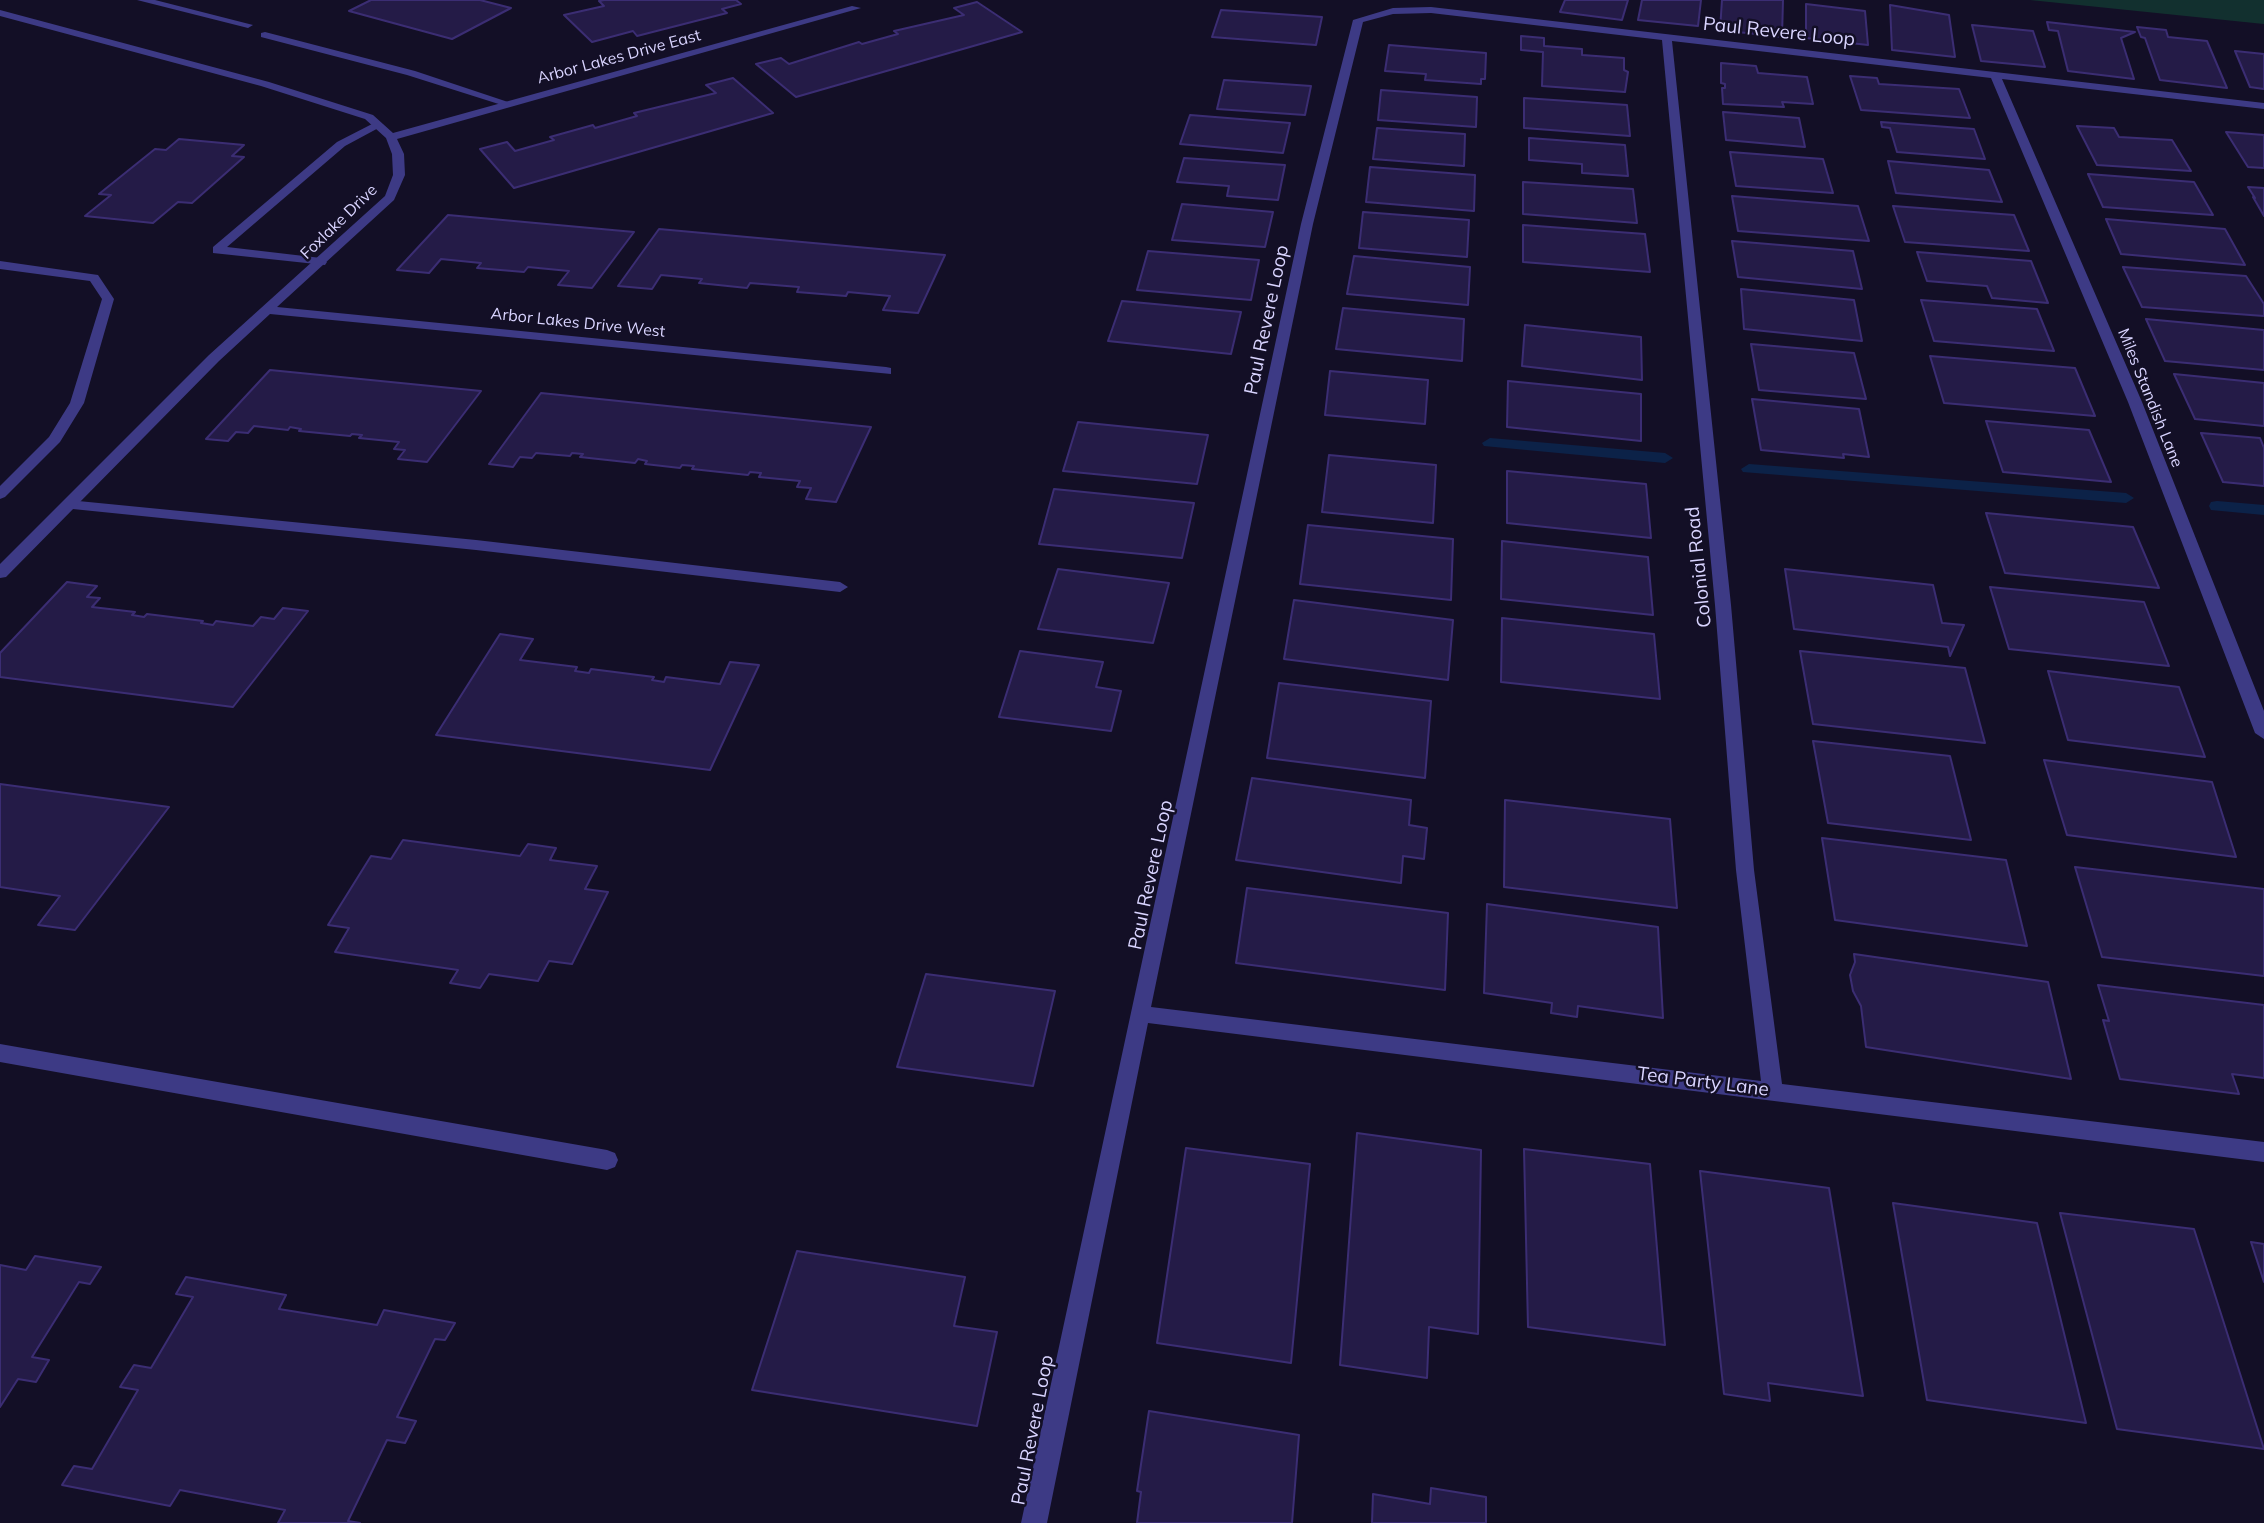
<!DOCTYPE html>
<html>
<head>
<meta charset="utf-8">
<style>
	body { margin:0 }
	canvas { display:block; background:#130f26 }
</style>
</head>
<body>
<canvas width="2264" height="1523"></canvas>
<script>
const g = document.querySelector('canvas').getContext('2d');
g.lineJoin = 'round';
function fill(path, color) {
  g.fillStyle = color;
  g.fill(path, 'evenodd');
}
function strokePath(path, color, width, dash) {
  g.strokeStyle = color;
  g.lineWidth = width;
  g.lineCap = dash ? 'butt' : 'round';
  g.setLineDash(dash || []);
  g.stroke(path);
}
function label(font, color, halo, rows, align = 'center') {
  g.font = font + ' Mulish,sans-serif';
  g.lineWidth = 5;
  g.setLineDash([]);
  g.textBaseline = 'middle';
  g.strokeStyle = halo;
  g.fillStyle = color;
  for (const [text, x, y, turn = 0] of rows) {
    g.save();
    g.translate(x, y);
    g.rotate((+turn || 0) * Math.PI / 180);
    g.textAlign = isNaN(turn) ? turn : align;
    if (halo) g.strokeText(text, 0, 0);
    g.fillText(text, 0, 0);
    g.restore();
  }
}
fill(new Path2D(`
	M2030 0H2264V24Z`), '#12302f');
fill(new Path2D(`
	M1490 438 1665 453 1673 458 1665 463 1484 446 1482 443Z
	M1749 464 2126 493 2134 498 2126 503 1743 472 1741 469Z
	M2217 501 2264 505V515L2211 510 2209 506 2211 502Z`), '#0c2248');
const building = new Path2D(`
	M371 0H480L511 8 452 39 349 11Z
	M604 0H736L741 4 722 9 727 13 637 36 633 31 592 42 564 15 604 6 599 1Z
	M1565 0H1628L1622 20 1560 12Z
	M1642 0H1701L1698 26 1638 20Z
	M1722 0H1783L1782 37 1720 30Z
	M977 2 1022 32 796 97 756 64 781 58 789 64 859 42 862 44 898 34 894 31 964 15 954 8Z
	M1806 4 1865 11 1868 45 1806 38Z
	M1890 5 1949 15 1955 57 1892 50Z
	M1221 10 1322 17 1316 45 1212 37Z
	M2047 22 2135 32 2121 38 2134 79 2068 71 2058 31 2049 30Z
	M1972 25 2033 31 2045 67 1981 61Z
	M2137 27 2166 30 2168 37 2207 41 2227 88 2160 80 2145 38 2141 37Z
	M1521 36 1544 38V46L1582 49V55L1624 58V70L1628 72 1625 92 1542 86 1543 52 1521 50Z
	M1389 45 1486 53 1485 79H1481V84L1425 80 1426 74 1385 71Z
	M2235 51 2264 54V89L2250 87Z
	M1721 63 1756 66 1758 73 1807 77 1813 104 1782 102 1784 107 1723 104 1722 88H1725V84L1721 83Z
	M1850 76 1877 78 1879 84 1959 89 1970 118 1861 110Z
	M733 78 773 113 514 188 480 149 507 142 515 151 554 140 550 137 593 125 595 128 637 116 634 113 716 93 706 85Z
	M1224 80 1311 86 1305 115 1217 109Z
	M1381 90 1477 97 1476 127 1378 120Z
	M1524 98 1627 105 1630 136 1524 128Z
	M1723 112 1799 118 1805 147 1726 140Z
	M1190 115 1290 123 1283 153 1180 144Z
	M1881 122 1974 129 1985 159 1897 152 1890 128 1882 127Z
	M2077 126 2114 128 2119 137 2172 140 2191 171 2097 165Z
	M1377 128 1465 134 1464 166 1373 159Z
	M2226 132 2264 135V168L2248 167Z
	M1529 138 1625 145 1628 176 1582 173V164L1529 160Z
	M179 139 244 145 232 156 244 157 192 203 178 202 153 223 85 216 111 195 99 194 155 149 166 150Z
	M1730 152 1823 159 1833 193 1736 186Z
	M1184 158 1285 165 1278 200 1227 196 1229 186 1177 182Z
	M1888 161 1989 170 2002 202 1896 193Z
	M1370 167 1475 175 1474 211 1366 202Z
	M2088 174 2194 182 2213 215 2103 207Z
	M1523 182 1633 189 1637 223 1523 214Z
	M2248 187 2264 188V216L2253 197 2255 198Z
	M1732 196 1858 206 1869 241 1738 231Z
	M1182 204 1273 212 1265 247 1172 240Z
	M1893 206 2014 215 2029 251 1905 242Z
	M1363 212 1469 220 1467 257 1359 248Z
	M448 215 634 232 592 288 558 285 569 271 528 267 524 272 477 268 481 263 441 259 429 273 397 270Z
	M2106 219 2225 229 2245 265 2121 254Z
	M1523 225 1645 234 1650 272 1523 262Z
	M659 229 945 255 918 313 883 310 890 296 848 292 846 296 797 292 799 287 750 283 747 288 699 283 702 279 661 275 652 289 618 286Z
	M1732 241 1853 251 1862 289 1738 277Z
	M1148 251 1259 260 1251 300 1137 290Z
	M1917 252 2031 261 2048 303 1992 298 1987 286 1927 281Z
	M1354 256 1470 267 1468 305 1347 294Z
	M2123 267 2246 276 2264 304V316L2142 307Z
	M1741 289 1854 300 1862 341 1744 329Z
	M1921 300 2037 309 2054 351 1934 341Z
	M1122 301 1241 312 1231 354 1108 341Z
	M1343 308 1464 319 1462 361 1336 349Z
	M2146 319 2264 330V370L2165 361Z
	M1525 325 1641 337 1642 380 1522 366Z
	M1751 344 1854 353 1866 399 1759 390Z
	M1930 356 2075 368 2095 416 1944 403Z
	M270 370 481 391 427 462 398 459 405 450 394 449 399 442 359 438 362 435 352 434 350 436 299 431 301 429 290 427 288 430 254 426 248 433 236 432 228 441 206 439Z
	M1330 371 1428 380 1425 424 1325 415Z
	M2174 374 2264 383V426L2195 419Z
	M1508 381 1641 394V441L1507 427Z
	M541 393 871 427 836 502 806 499 811 488 797 487 800 481 759 477 761 473 750 472 748 475 692 469 694 466 682 465 680 468 645 464 647 461 638 459 635 463 580 457 583 454 572 453 570 456 536 453 532 458 520 457 513 467 489 464Z
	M1752 399 1859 409 1869 457 1843 454 1844 458 1761 450Z
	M1986 421 2089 430 2111 482 2003 472Z
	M1078 422 1208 435 1197 484 1063 471Z
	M2201 433 2260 438 2264 448V486L2223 482Z
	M1329 455 1436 465 1433 523 1322 512Z
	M1507 471 1646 484 1651 538 1507 523Z
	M1054 489 1194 503 1182 558 1039 544Z
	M1986 513 2133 527 2159 588 2005 573Z
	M1308 525 1453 539 1451 600 1300 584Z
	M1502 541 1648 557 1653 615 1501 599Z
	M1058 569 1169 583 1153 643 1038 629Z
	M1785 569 1933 585 1942 623 1964 625 1950 656 1948 647 1794 629Z
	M67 582 97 586 87 597 100 598 92 607 135 612 132 615 144 617 147 614 203 621 201 623 213 625 216 621 253 626 261 617 274 619 283 608 308 611 233 707 0 677V653Z
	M1990 587 2144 602 2169 666 2009 649Z
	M1294 600 1453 620 1448 680 1284 659Z
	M1502 618 1654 634 1660 699 1501 682Z
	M500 634 533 639 520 660 577 667 575 671 589 673 591 669 654 677 652 680 664 682 666 677 720 684 730 662 759 665 710 770 436 735Z
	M1020 651 1103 662 1096 687 1121 691 1111 731 999 717Z
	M1800 651 1965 668 1985 743 1813 724Z
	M2048 671 2179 687 2205 757 2068 740Z
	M1279 683 1431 701 1425 778 1267 758Z
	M1813 741 1950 756 1971 840 1828 823Z
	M2044 760 2212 782 2236 857 2067 835Z
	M1252 778 1411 800 1409 825 1427 828 1424 859 1403 856 1401 883 1236 860Z
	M0 784 169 807 75 930 38 925 60 896 0 887Z
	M1505 800 1670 819 1677 908 1504 887Z
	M1822 838 2006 860 2027 946 1835 920Z
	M403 840 520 856 528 844 556 848 550 860 597 866 585 889 608 892 572 964 549 961 538 981 489 974 480 988 450 983 458 970 335 952 349 928 328 925 371 856 391 859Z
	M2075 867 2264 889V976L2102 957Z
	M1247 888 1448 913 1445 990 1236 963Z
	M1487 904 1658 927 1663 1018 1578 1006 1577 1017 1551 1013 1552 1003 1484 993Z
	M1854 954 2048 982 2071 1079 1866 1047 1861 1006 1853 991 1850 975 1855 962Z
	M926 974 1055 991 1033 1086 897 1067Z
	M2098 985 2264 1005V1078L2232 1074 2239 1094 2120 1079 2103 1020 2109 1021Z
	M1357 1133 1481 1150 1478 1334 1429 1327 1427 1378 1340 1365Z
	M1186 1148 1310 1164 1291 1363 1157 1343Z
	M1524 1149 1650 1164 1665 1345 1528 1327Z
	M1700 1171 1829 1188 1863 1396 1768 1383 1770 1401 1724 1394Z
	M1893 1203 2037 1223 2086 1423 1927 1400Z
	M2060 1213 2194 1229 2264 1449 2117 1429Z
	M2251 1242 2264 1244V1282Z
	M797 1251 965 1277 954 1326 997 1332 977 1426 752 1390Z
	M35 1256 101 1267 90 1284 79 1282 32 1357 49 1360 36 1382 18 1379 0 1407V1265L26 1270Z
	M186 1277 286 1295 279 1309 377 1325 384 1310 455 1323 445 1340 435 1339 397 1417 416 1421 405 1443 387 1440 348 1521 360 1523H278L285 1510 180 1490 170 1506 62 1485 74 1466 92 1469 138 1390 120 1387 134 1365 151 1368 193 1297 176 1294Z
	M1149 1411 1299 1435 1292 1523H1137L1141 1492 1137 1491Z
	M1431 1488 1486 1497V1523H1372L1373 1494 1430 1504Z`);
fill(building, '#241b47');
strokePath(building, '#3b2d73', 2);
fill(new Path2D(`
	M137 0H155L253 25 248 28Z
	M265 32 415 71 514 104 505 106 407 75 261 37V33Z
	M374 123 384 125 345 146 227 247 321 258 327 262 325 265 213 253V247L337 142Z
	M68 500 476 540 840 582 848 587 840 592 476 550 63 508 61 505Z
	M0 1044 607 1150 615 1153 618 1160 615 1167 607 1170 0 1062Z`), '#3d3a85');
fill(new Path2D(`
	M852 6 861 8 397 139 404 154 405 175 394 200 277 307 886 367 891 368V374L270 314 219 361 6 577 0 578V564L209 355 385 196 393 175 392 154 386 138 365 119 261 86 0 16V10L269 82 373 115 393 133Z
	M1431 7 2264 103V109L2002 79 2142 402 2264 711V739L2255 733 2128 402 1991 78 1672 41 1731 605 1754 870 1782 1084 2264 1142V1162L1148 1023 1047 1523H1021L1301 224 1353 20 1393 8ZM1431 13 1662 40 1715 605 1736 870 1761 1081 1151 1007 1313 224 1363 22 1393 14Z
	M0 261 98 275 114 299 84 403 60 442 5 497 0 499V486L49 437 70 403 102 299 90 281 0 269Z`), '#3d3a85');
label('16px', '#d9d4ff', '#130f26', [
	["Arbor Lakes Drive East",619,57,-15],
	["Foxlake Drive",339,222,-44],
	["Arbor Lakes Drive West",578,323,6],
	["Miles Standish Lane",2150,398,68]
]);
label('19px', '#d9d4ff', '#130f26', [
	["Paul Revere Loop",1779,32,6],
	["Paul Revere Loop",1267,320,-78],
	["Colonial Road",1699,567,-96],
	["Paul Revere Loop",1151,875,-78],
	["Tea Party Lane",1703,1082,7],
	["Paul Revere Loop",1033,1430,-79]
]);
</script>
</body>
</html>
